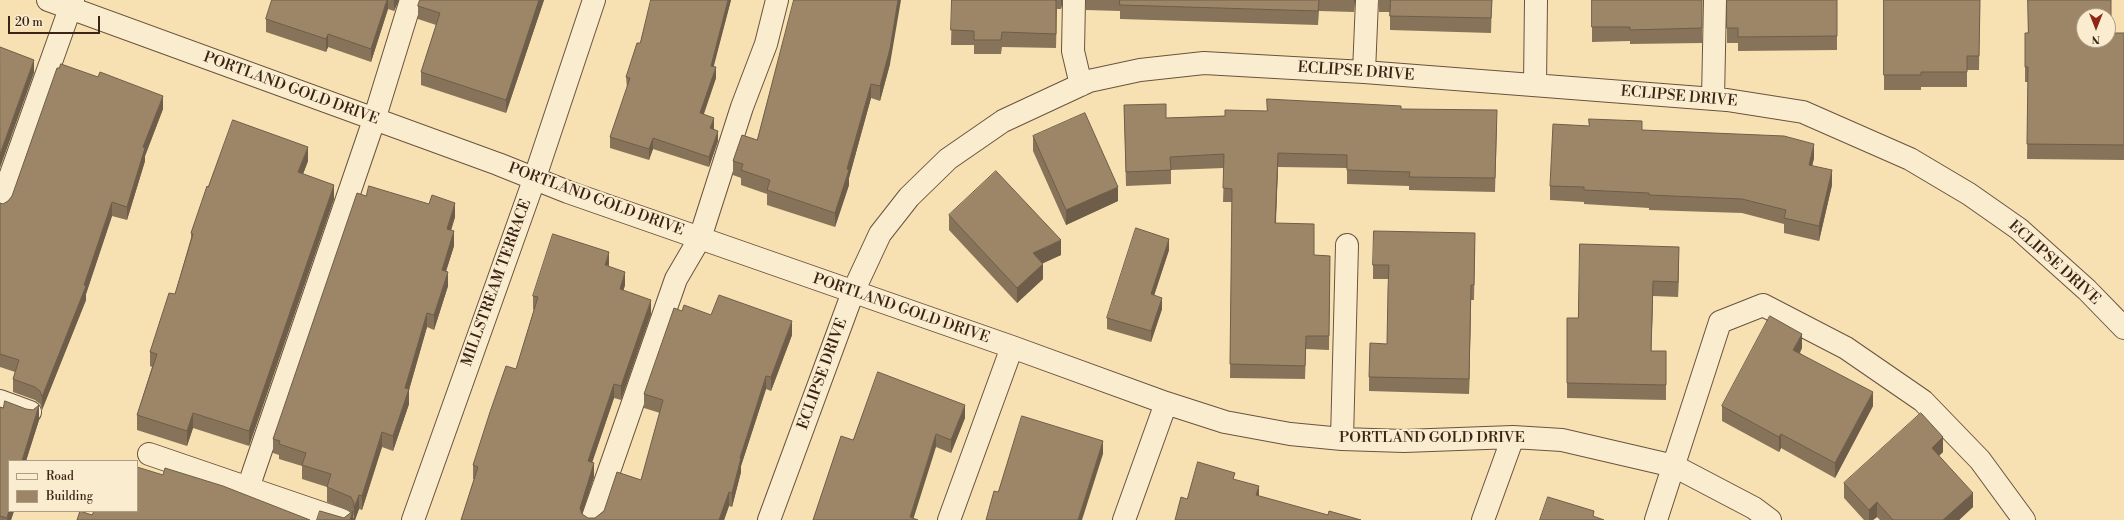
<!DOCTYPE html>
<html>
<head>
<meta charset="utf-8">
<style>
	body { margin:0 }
	#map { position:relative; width:2124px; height:520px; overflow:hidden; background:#f7e1b3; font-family:"Libre Bodoni",serif }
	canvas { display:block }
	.legend { position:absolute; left:8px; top:460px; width:130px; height:52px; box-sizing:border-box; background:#faecce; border:1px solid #ae9c85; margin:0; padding:5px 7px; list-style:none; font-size:12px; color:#3b2417 }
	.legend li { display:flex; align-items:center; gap:8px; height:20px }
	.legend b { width:20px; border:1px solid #ae9c85 }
	.north { position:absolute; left:2076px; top:8px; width:40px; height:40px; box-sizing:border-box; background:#faecce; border:1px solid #ae9c85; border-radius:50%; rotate:180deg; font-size:11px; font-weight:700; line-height:16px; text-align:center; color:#3b2417 }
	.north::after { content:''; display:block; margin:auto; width:14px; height:18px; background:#8f2418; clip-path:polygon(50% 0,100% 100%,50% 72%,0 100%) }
	.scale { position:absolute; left:8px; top:16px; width:92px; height:18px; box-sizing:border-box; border:2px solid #3b2417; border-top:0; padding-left:5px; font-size:12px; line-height:14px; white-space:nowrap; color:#3b2417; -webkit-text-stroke:3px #faecce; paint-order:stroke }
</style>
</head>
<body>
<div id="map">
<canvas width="2124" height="520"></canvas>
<ul class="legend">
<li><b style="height:5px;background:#faecce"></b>Road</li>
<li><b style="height:11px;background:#9d8668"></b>Building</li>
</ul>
<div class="north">N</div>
<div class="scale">20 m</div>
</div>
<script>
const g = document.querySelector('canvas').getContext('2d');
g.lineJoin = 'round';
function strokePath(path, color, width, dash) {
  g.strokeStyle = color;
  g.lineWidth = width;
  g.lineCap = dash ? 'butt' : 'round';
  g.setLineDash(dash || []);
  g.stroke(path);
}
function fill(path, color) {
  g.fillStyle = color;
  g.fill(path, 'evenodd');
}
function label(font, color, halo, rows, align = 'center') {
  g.font = font + ' "Libre Bodoni",serif';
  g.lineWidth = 4;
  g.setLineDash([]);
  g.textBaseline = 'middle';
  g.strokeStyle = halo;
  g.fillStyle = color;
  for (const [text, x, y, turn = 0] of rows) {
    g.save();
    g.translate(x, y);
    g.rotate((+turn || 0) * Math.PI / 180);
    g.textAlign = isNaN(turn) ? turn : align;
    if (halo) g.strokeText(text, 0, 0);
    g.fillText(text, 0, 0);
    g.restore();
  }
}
const minor = new Path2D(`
	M48 0 498 164 568 192 1012 347 1166 403 1225 422 1290 434 1342 439 1404 441 1513 437 1562 440 1674 466 1754 508 1770 520
	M1074 0 1073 51 1081 85
	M1364 72 1367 0
	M1535 85 1536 0
	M1713 99 1715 0
	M0 205 73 0
	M0 401 30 412
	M1342 439 1347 245
	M149 454 342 520
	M248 488 374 120 411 0
	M413 520 534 180 594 0
	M592 520 676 279 700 238 742 107 766 44 777 0
	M769 520 853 292 880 234 909 197 948 159 1003 121 1089 81 1140 70 1204 63 1364 72 1727 100 1803 112 1910 159 1969 194 2019 229 2087 290 2124 328
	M949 520 1012 347
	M1124 520 1166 403
	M1483 520 1513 437
	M1656 520 1720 322 1763 305 1846 348 1923 401 1980 460 2024 520`);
strokePath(minor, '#6a533e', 24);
strokePath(minor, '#faecce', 22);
fill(new Path2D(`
	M272 0H399L394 11 388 9 371 62 328 47 326 52 266 32V19Z
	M420 0H544L506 113 421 85V72L436 25 418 19V6Z
	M731 0 713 67 716 78 704 114 714 129 718 141 709 167 653 149 649 160 610 148V137L627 88 626 77 640 43Z
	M952 0H1063L1061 9H1057L1056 48 1002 47 1001 54H974V45H951Z
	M1086 0H1355L1354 12 1319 11 1318 25 1120 19V11L1086 10Z
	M1378 0H1492L1491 33 1390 30V12H1379Z
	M1592 0H1702V43L1630 44V41L1592 42Z
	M1727 0H1837V50L1738 51V43H1727Z
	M1884 0H1980L1979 70H1967V87H1921V90H1884Z
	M2025 33H2124V160L2027 159 2028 82H2025Z
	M890 64 880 101 871 98 849 178V185L835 227 767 205V194L741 185V178L733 175V161L757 140Z
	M1124 105 1166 118 1225 116 1267 111 1401 109 1497 124 1495 192 1409 190V186L1347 184V168L1278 167 1276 223 1314 255 1330 256 1329 350 1306 349 1305 379 1230 378 1232 202H1223L1224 168 1171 170V184L1126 186Z
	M163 109 145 156V161L127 220 112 216 86 294V300L42 410 40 404 35 400 13 392V379L15 372 0 367V203L3 204 8 201Z
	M1642 130 1814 158 1812 166 1832 185 1819 241 1784 233V224L1742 213 1649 210V208L1584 204V202L1550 200V186Z
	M1033 136 1118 201 1066 225 1033 151Z
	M308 161 303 174 334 199 249 446 193 428 187 446 137 430V415L152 367 150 366V352L175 294 191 238V233L208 187Z
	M366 196 455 217 451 230 454 246 446 271 448 286 434 330 427 327 409 390V404L393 451 382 447 362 510 359 509 355 520H354V517L353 515V520L344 518 351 512 327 502V487L302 479V466L279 459V455L273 453V439Z
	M949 215 1061 255 1042 263 1043 279 1017 303 949 230Z
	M1475 247 1474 300H1471L1469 394 1369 391V377L1387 344 1389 279H1373V265Z
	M1169 250 1154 295 1162 309 1151 342 1107 329V318Z
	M1679 261 1678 297 1653 296 1651 351H1666V400L1567 398V318H1578Z
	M609 266 625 285 623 291 651 314 621 400 614 398 592 462 594 477 582 514 588 518H595L641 480 660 413 644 408V394L682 311 711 315 792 335 771 391 766 389 741 466V472L732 507 729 506 724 520H461L474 479H473V465L516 369 534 310 533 309V296Z
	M1802 348 1800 353 1873 406 1835 478 1781 448 1779 452 1722 421V406Z
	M0 407 39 420 26 461H9V511H14L11 520H0Z
	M965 418 951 453 936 447 813 520 853 440Z
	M1943 452 1939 456 1973 507 1959 520H1880L1877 517 1873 520H1864L1844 498V483Z`), '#877359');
fill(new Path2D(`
	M387 0H388V9L371 62V49Z
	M394 0H399L394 11Z
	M539 0H544L506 113V100Z
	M728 0H731L711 77V66Z
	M898 0H901L890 64 880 101V86Z
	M1061 0H1063L1061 9Z
	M1354 0H1355L1354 12Z
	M328 34V47L326 52V39Z
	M34 60V73L0 168V154Z
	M716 67V78L700 124V113Z
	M871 84V98L849 178V185L835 227V213Z
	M163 96V109L145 156V161L127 220V207L143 147Z
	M714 118V129L710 139V128Z
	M718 131V141L709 167V157Z
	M653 138V149L649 160V149Z
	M1814 144V158L1809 180V165Z
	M308 147V161L298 187V172Z
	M1278 153V167L1275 237V223Z
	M1832 170V185L1819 241V226Z
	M334 185V199L249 446V431Z
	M1118 187V201L1066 225V210Z
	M112 202V216L86 294V300L42 410V397L84 285Z
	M455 203V217L447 244V229Z
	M454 231V246L442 284V270Z
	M1169 239V250L1151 305V294Z
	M1061 240V255L1033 268V253Z
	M1679 247V261L1678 297V282Z
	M609 252V266L605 265Z
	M1043 264V279L1017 303V288Z
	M448 272V286L434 330V315Z
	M625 272V285L620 303V289Z
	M1653 281V296L1651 365V351Z
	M1471 285V300L1469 394V379Z
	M1162 298V309L1151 342V331Z
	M651 300V314L621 400V386Z
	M427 313V327L409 390V404L393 451V436L405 388Z
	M792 321V335L771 391V377Z
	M1802 334V348L1793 364V350Z
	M766 376V389L741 466V472L732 507V493L740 458Z
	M614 384V398L588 475V461Z
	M1873 392V406L1835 478V463Z
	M39 405V420L26 461H22Z
	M965 405V418L951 453V440Z
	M193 413V428L187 446V431Z
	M382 432V447L362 510V496Z
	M936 434V447L913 520 910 517Z
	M1781 434V448L1779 452V437Z
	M1943 437V452L1932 462V448Z
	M1103 441V454L1082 520H1078Z
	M594 463V477L580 520V508Z
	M1259 486V501L1256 495Z
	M729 492V506L724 520H719Z
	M1973 493V507L1959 520H1943Z
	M359 495V509L355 520H354V508Z
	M1877 502V517L1873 520H1869V510Z
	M9 511H14L11 520H7Z
	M353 511V520H350Z`), '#6e5e49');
const building = new Path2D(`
	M272 0H387L371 49 328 34 326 39 266 19Z
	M420 0H539L506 100 421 72 440 13 418 6Z
	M651 0H728L711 66 716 67 700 113 714 118 710 128 718 131 709 157 653 138 649 149 610 137 630 78 626 77 637 43H640Z
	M794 0H898L890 49 880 86 871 84 847 169 849 170 835 213 767 190 770 180 741 170 743 164 733 161 742 135 757 140Z
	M952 0H1056V34L1002 32 1001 40H974V31L951 30Z
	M1120 0H1319L1318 11 1120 5Z
	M1391 0H1492L1491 18 1390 16Z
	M1592 0H1702V28L1630 30V27H1592Z
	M1727 0H1837V36L1738 37V28H1727Z
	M1884 0H1980L1979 56H1967V72H1921V75H1884Z
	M2028 0H2111V33H2124V145L2027 144 2028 67H2025V33H2028ZM2084 16H2108V40H2084Z
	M0 47 34 60 0 154Z
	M61 64 98 77 100 72 163 96 143 147 145 148 127 207 112 202 84 285 86 286 42 397 40 391 35 387 13 379 19 360 0 354V203L3 204 8 201 12 196 57 68H59Z
	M1267 99 1401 106V109L1497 110 1495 178 1409 177 1410 172 1347 170V155L1278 153 1275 223 1314 224V255L1330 256 1329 336H1306L1305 366 1230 364 1232 189 1223 188 1224 154 1170 157 1171 170 1126 172 1124 105 1166 104V118L1225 116V110L1267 111Z
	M1085 113 1118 187 1066 210 1033 136Z
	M1589 119 1642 121V130L1784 136 1814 144 1809 165 1832 170 1819 226 1784 218 1786 210 1742 199 1649 195V193L1584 190V187L1550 186 1553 124 1589 126Z
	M233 120 308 147 298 172 334 185 249 431 193 413 187 431 137 415 157 354 150 352 169 293 175 294 193 234 191 233 207 186 208 187Z
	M996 171 1061 240 1033 253 1043 264 1017 288 949 215Z
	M369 186 429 204 432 195 455 203 447 229 454 231 442 270 448 272 434 315 427 313 405 388 409 389 393 436 382 432 362 496 359 495 354 508V503L351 497 327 487 331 474 302 465 306 453 279 444 280 441 273 439 357 193 366 196Z
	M1136 228 1169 239 1151 294 1162 298 1151 331 1107 318Z
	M1374 231 1475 233 1474 285H1471L1469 379 1369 377 1370 343 1387 344 1388 289 1389 265H1373Z
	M553 234 609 252 605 265 625 272 620 289 651 300 621 386 614 384 588 461 594 463 580 508 582 514 588 518H595L604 511 617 472 641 480 663 400 644 394 674 308 682 311 684 305 711 315 719 295 792 321 771 377 766 376 740 458H741L732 493 729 492 719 520H461L478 467 473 465 490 412 506 366 516 369 538 297 533 296Z
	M1580 244 1679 247 1678 282 1653 281 1651 351H1666V385L1567 383V318H1578Z
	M1770 316 1802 334 1793 350 1873 392 1835 463 1781 434 1779 437 1722 406Z
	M878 372 965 405 951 440 936 434 910 517 918 520H813L841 436 853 440Z
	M5 401 26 409 33 410 39 405 22 461H9V511L7 518 0 516V407L3 408Z
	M1921 413 1943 437 1932 448 1973 493 1943 520H1893L1877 502 1869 510 1844 483Z
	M1022 416 1103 441 1078 520H986L994 491 998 492Z
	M1198 462 1235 473 1233 479 1259 486 1256 495 1328 515 1329 511 1361 520H1175L1181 497 1187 499Z
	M137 467 163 475 165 468 223 486 310 520H77L80 511 92 515 94 511H137Z
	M1548 497 1594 511 1593 516 1604 520H1540Z
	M320 511 344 518 353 511 350 520H317Z`);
fill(building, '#9d8668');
strokePath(building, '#6e5e49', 1);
label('15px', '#3b2417', '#faecce', [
	["ECLIPSE DRIVE",1356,72,4],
	["PORTLAND GOLD DRIVE",291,89,20],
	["ECLIPSE DRIVE",1679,97,5],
	["PORTLAND GOLD DRIVE",596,200,20],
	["ECLIPSE DRIVE",2054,263,42],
	["MILLSTREAM TERRACE",497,283,-70],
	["PORTLAND GOLD DRIVE",901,309,19],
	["ECLIPSE DRIVE",823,374,-70],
	["PORTLAND GOLD DRIVE",1432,438]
]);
</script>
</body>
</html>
